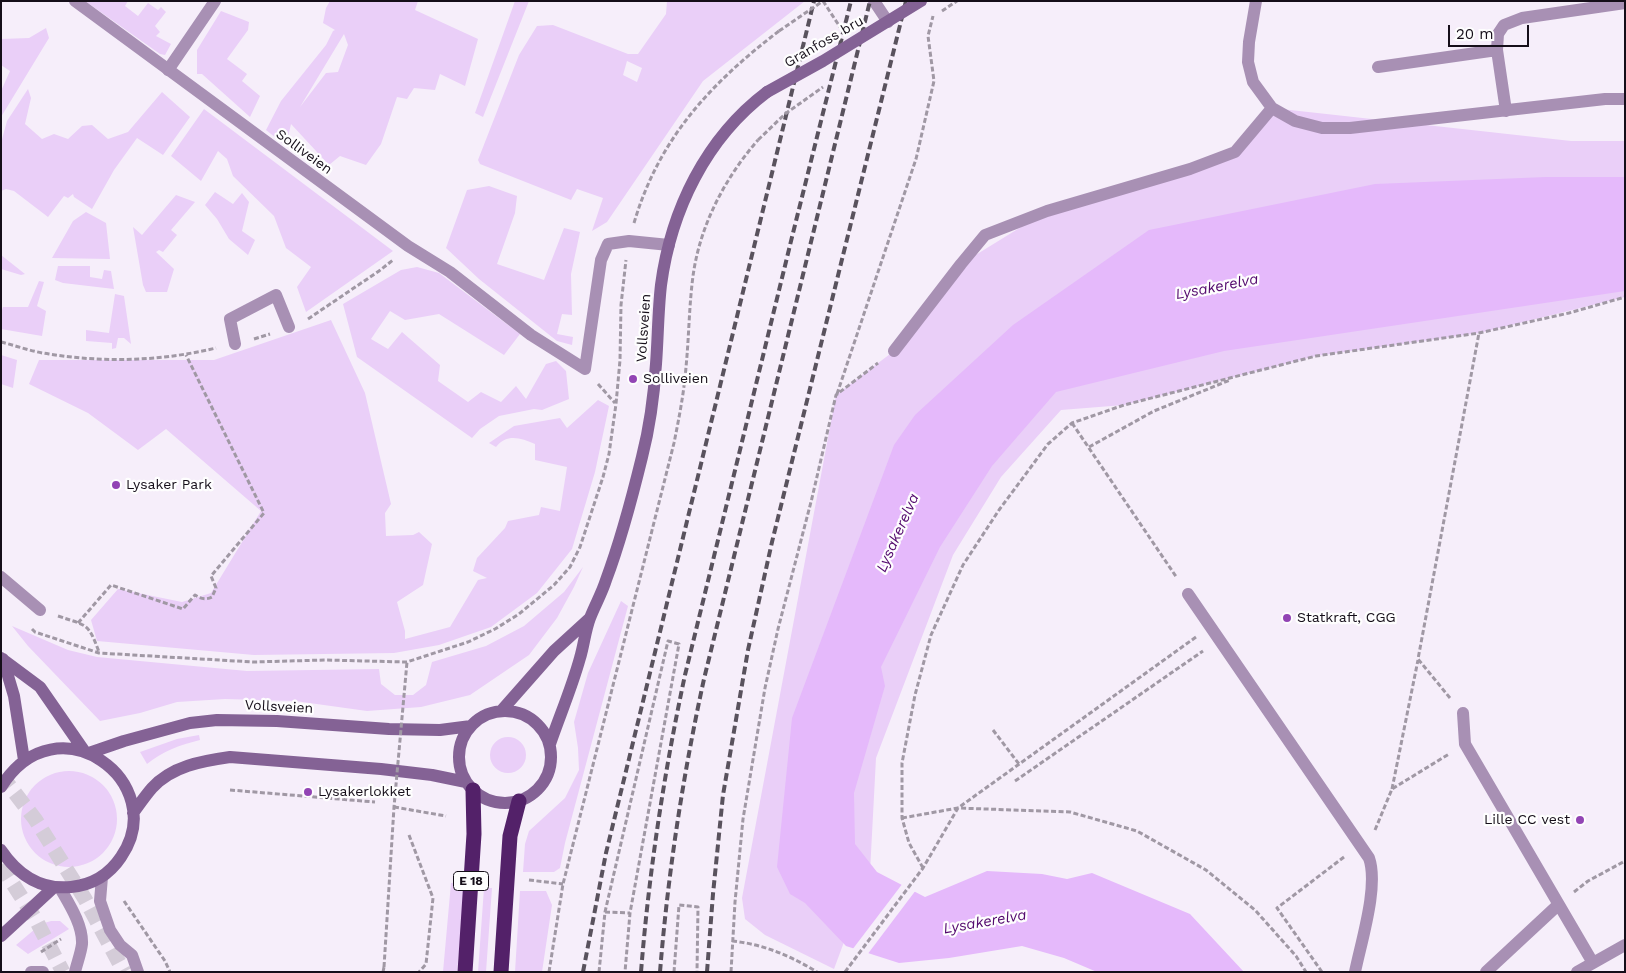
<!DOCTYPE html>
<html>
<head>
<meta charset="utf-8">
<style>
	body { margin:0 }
	#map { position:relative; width:1626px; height:973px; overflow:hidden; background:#f6eefa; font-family:"Work Sans",sans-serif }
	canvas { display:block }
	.frame { position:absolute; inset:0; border:2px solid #150e19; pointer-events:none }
	.scale { position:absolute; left:1448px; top:25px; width:81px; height:22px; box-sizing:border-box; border:2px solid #150e19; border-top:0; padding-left:6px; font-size:15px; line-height:18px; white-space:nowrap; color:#150e19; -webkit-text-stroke:4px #fefefe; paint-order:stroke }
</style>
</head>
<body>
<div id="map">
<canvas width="1626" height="973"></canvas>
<div class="frame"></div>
<div class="scale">20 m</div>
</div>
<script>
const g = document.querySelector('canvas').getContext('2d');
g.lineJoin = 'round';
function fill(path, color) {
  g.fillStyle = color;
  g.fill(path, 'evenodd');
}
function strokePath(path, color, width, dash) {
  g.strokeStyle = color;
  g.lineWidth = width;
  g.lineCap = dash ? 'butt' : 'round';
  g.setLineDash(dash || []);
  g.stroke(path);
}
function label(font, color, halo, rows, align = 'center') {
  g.font = font + ' "Work Sans",sans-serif';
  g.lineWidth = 4.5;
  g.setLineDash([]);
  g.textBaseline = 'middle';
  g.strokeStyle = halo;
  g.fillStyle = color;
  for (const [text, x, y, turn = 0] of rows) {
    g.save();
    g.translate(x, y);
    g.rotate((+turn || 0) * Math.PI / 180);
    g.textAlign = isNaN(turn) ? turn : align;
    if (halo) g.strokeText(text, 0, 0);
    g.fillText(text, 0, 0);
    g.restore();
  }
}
fill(new Path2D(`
	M85 1H128L125 6 138 16 148 3 158 10 161 7 166 12 155 26 160 32 156 36 171 44 165 55 160 54Z
	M330 1H418L415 10 478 39 465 86 440 74 435 90 414 88 407 99 397 97 381 144 366 165 340 156 329 165 291 124 286 146 266 130 281 101 326 45 333 31 335 30 323 23 326 8ZM344 34 348 45 338 72 326 73 300 107Z
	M515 1H529L483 117 475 113Z
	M667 1H805L703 81 607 222 592 231 603 198 577 189 571 200 480 164 478 160 519 55 537 26 553 25 628 54H638L666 14ZM627 61 642 68 637 82 623 75Z
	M221 11 249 22 248 30 227 59 247 74 242 81 260 96 250 117 202 74H197V50Z
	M46 28 49 38 1 117V91L10 71 1 65V39L29 38Z
	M28 89 31 98 25 124 42 139 54 134 68 139 82 126 92 125 108 139 128 132 162 92 190 117 163 155 137 138 114 170 92 209 74 197 73 194 68 198 64 196 48 217 14 191 6 189 1 191V143L7 121Z
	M1272 108 1571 141H1625V297L1479 333 1316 356 1124 405 1061 410 1001 477 953 555 876 758 870 872 834 969 765 935 745 919 742 898 836 395 894 351 961 264 1047 211 1235 152Z
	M204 109 393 251 306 312 297 287 311 267 286 248 274 216 233 176 227 159 218 151 201 181 171 156Z
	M489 186 517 196 515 213 497 264 544 280 564 228 580 232 571 274 572 315 562 314 557 334 573 337 572 345 557 341 479 279 446 248 467 190Z
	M215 192 233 204 242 193 249 202 242 231 255 240 248 255 229 239 217 219 205 205Z
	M176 195 195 202 171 230 177 235 163 252 159 250 156 252 174 269 167 292H146L143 285 133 227 142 235Z
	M86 212 106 223 110 259 52 258 73 221Z
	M1 255 25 274 21 275 1 269Z
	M58 266H90V277L102 279 104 270 111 271 114 289 63 283 55 280Z
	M417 267 439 273 520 334 504 355 439 314 405 320 390 311 371 339 388 349 402 332 440 365 438 381 468 402 481 392 501 402 516 386 526 399 546 364 556 361 566 371 569 399 542 410 534 409 499 416 480 429 472 438 357 357 343 304 401 270Z
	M39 281 44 282 37 306 46 311 42 336 1 329V313L3 307H28Z
	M115 294 124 296 131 344 124 338H118L116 348 112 349V343L86 341V330L109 333Z
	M331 320 365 393 391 504 385 513 386 536 413 535 419 532 432 544 423 585 397 602 405 631V639L450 627 478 580 487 578 473 571 477 558 505 528 508 521 539 515 541 507 560 511 567 467 535 460V444C521 438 507 433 496 447L489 443 514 426 560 418 567 428 598 400 609 406 595 472 572 549 537 593 491 627 439 645 394 653 254 655 97 641 91 620 118 589 182 602 211 593 261 511 166 429 138 450 88 413 29 384 39 360H214Z
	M1 355 17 360 13 388 1 384Z
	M583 567 574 587 557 618 529 655 470 695 421 707 367 711 295 701 225 699 177 702 140 713 100 721 28 646 12 626 68 650 97 657 247 671 379 669 381 684 395 695H413L426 685 432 662 486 646 524 626 564 592Z
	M621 601 628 606 565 843 560 868 554 872H523L525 844 529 831 565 798 579 770 578 748 574 722 588 673Z
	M199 735 200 740C180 745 163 751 147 764L140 752 177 739Z
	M490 755a18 18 0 1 1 36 0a18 18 0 1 1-36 0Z
	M21 819a48 48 0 1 1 96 0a48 48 0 1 1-96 0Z
	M466 882 457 972H443L451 883Z
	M484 888H492L486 972H478Z
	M520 891H546L552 905 542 972H515Z
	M51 921H60L69 929 28 954 16 945 41 924Z`), '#eacff8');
fill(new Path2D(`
	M1546 177H1625V291L1224 351 1056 392 992 466 940 547 881 667 885 686 854 793 855 844 877 872 925 897 987 871 1042 874 1067 879 1092 873 1190 914 1244 972H1097L1064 958 1022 946 949 958 899 963 846 946 805 903 790 894 777 867 792 718 894 445 915 415 1013 325 1149 230 1375 184Z`), '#e5b9fb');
fill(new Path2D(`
	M903 883 916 890 867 955 852 950Z`), '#f6eefa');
strokePath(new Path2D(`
	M1 775 35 819 85 899 124 972
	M1 865 36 920 63 972`), '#d4ccd8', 15, [15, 8]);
strokePath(new Path2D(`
	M942 11 957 1
	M634 223C659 138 711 83 779 31
	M308 319 379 271 393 260
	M254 339 270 334
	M1 342C17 346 33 352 49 354 105 363 162 361 216 348
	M598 384 615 403
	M837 394 916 159 934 81 928 36 933 16
	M1072 423 1177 578
	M1089 447 1154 411 1230 380
	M58 616C87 626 88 622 99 652
	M78 623 111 585 183 609 195 595C201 599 206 600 212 597L216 588 211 576 264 513 186 355
	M32 629 35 632 99 653 253 662 325 660 407 662 468 642 495 629 519 614 554 585 570 567 580 547 603 477 609 454 616 404 620 360 621 305 626 260
	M1450 698 1418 659 1479 333
	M993 730 1019 764
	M1015 781 1203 651
	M1392 789 1418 660
	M230 790 375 802
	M394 807 446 816
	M902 818 958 808 1070 812 1137 831 1206 870 1255 910 1296 956 1306 972
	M1375 830 1392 789 1449 754
	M409 835 433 898 426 964 419 972
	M923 868 909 843 902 818V763L915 695 931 635 963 565 999 510 1048 444 1072 423 1124 405 1316 356 1479 333 1569 313 1625 297
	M529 880 563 884
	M1574 892 1588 881 1625 861
	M124 901 165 961 170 972
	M605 912 630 913
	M732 941C763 944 791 956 817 972
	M41 952 61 939
	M383 972 384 967
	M549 972 563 884 674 443C679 418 684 393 686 367 689 337 689 306 693 276 700 225 725 178 758 140
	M599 972 605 912 668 641 679 644 630 913 625 972
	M674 972 679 905 698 907 697 972
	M731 972 735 902 743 819 765 688 778 629 812 498 836 395 878 363
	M845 972 923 868 958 808 1196 637
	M1322 972 1277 908 1344 857`), '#a098a4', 3, [5, 2.5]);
strokePath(new Path2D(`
	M1256 1 1249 42 1248 62 1253 82 1272 108 1295 121 1322 128H1350L1605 99H1625
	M1378 67 1497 50
	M168 70 215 1
	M1506 111 1497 50 1498 34 1504 25 1522 18 1625 3
	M235 344 230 319 276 295 289 327
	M894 351 961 264 985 235 1047 211 1190 169 1235 152 1272 108
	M1 577 40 610
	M1188 594 1369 858C1379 886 1361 942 1355 972
	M1463 713 1465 744 1593 963 1625 945
	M102 877 100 901 110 930 120 945 132 955 138 972
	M60 888C69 904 83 925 82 944 81 953 77 963 75 972
	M31 972H43
	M1486 972 1558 905
	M1577 972 1593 963`), '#a890b4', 12);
strokePath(new Path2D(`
	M75 1 408 246 450 272 531 335 585 369 601 260 608 244 629 241 669 245
	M874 1 888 22`), '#a890b4', 12);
strokePath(new Path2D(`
	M1 658 40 687 85 752
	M3 659 14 696 24 760
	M502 710 554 651 589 619
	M459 757a46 46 0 1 1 92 0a46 46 0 1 1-92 0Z
	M550 744C560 715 572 687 580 658 584 645 585 631 590 618 595 605 602 593 606 580 621 540 632 498 642 457 650 426 654 395 656 364 658 338 658 311 661 285 671 210 706 138 767 92
	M89 753 124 741 190 723 217 720 277 721 389 729 440 730 471 726
	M1 787C57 697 172 783 121 857 109 875 91 885 71 887 40 890 18 875 1 850
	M133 813C139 805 145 796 152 788 172 766 202 761 230 757L381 769 432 775 466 782
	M1 936 53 888`), '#846295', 12);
strokePath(new Path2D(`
	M465 972 474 834 473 790
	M501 972 510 836 519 801`), '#532169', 15);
strokePath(new Path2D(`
	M583 972 606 853 814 1
	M641 972C649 872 664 773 685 675L793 233 851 1
	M660 972C668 873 683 775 704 679L870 1
	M707 972 713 894 723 795 748 650 772 542 906 1`), '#59525d', 4, [8, 4]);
strokePath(new Path2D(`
	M823 1 840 27
	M779 31 823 1
	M758 140 785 114 823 87
	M384 967 394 807 407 662`), '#a098a4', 3, [5, 2.5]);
strokePath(new Path2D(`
	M767 92 823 61 921 1`), '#846295', 12);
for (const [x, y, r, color] of [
	[633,379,5,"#9244b4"],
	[116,485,5,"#9244b4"],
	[1287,618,5,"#9244b4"],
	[308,792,5,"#9244b4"],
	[1580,820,5,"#9244b4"]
]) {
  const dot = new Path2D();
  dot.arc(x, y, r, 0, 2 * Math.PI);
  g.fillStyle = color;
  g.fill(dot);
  strokePath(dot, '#fefefe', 2);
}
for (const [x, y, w] of [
	[471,881,35]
]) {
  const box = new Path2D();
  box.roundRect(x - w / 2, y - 9.5, w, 19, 4);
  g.fillStyle = '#fefefe';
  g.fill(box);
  strokePath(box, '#150e19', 1);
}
label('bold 12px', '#150e19', null, [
	["E 18",471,881]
]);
label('14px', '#150e19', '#fefefe', [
	["Granfoss bru",824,42,-30],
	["Solliveien",304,152,36],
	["Vollsveien",644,328,-86],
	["Vollsveien",279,707,3]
]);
label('14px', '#150e19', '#fefefe', [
	["Solliveien",643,379],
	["Lysaker Park",126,485],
	["Statkraft, CGG",1297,618],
	["Lysakerlokket",318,792],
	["Lille CC vest",1570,820,"right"]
], 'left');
label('italic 15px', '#52086d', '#fefefe', [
	["Lysakerelva",1217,287,-11],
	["Lysakerelva",898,533,-66],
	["Lysakerelva",985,922,-10]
]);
</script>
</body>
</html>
